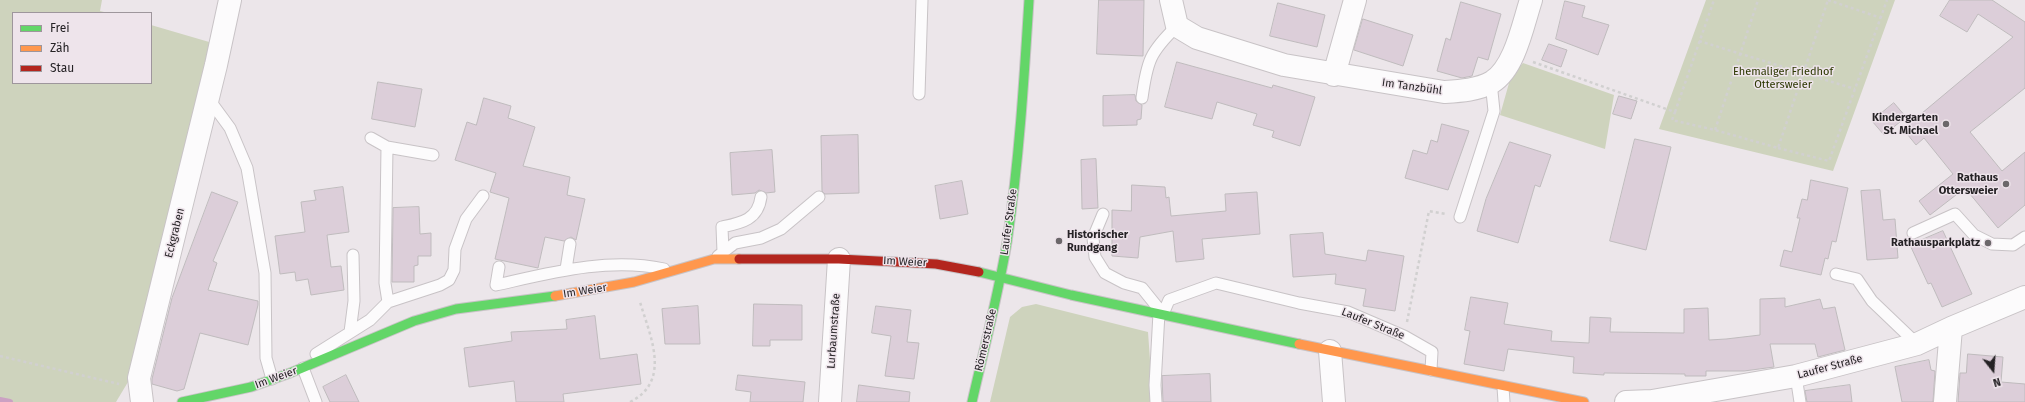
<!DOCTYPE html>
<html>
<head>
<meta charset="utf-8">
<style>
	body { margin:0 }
	#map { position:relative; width:2025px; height:402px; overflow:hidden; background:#ece6ea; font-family:"Fira Sans",sans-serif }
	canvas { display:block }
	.legend { position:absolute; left:12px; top:12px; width:140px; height:72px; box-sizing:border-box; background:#eee4eb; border:1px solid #9e969c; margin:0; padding:5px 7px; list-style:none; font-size:12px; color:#252225 }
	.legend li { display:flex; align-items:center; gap:8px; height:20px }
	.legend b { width:20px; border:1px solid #9e969c }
	.north { position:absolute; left:1973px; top:350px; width:40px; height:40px; -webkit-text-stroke:3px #eee4eb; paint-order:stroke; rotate:163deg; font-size:11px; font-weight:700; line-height:16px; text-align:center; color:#252225 }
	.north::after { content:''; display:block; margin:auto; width:14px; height:18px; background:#252225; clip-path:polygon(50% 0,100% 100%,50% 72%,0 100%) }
</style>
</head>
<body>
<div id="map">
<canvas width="2025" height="402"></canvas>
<ul class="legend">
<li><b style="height:5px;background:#63d668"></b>Frei</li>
<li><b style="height:5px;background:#ff974d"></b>Zäh</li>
<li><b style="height:5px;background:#b3261e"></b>Stau</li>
</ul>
<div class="north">N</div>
</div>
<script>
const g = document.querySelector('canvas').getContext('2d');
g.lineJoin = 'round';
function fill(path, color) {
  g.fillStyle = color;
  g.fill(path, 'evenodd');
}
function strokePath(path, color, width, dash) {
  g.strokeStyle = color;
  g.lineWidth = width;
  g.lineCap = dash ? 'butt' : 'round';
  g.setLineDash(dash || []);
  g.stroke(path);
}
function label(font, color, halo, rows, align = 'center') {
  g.font = font + ' "Fira Sans",sans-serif';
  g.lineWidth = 3;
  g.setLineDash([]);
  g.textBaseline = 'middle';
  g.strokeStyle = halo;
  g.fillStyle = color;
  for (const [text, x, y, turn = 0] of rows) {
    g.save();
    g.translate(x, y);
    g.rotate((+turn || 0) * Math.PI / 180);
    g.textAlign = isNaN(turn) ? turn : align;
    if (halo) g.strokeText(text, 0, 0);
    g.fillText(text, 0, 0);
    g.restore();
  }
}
fill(new Path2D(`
	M0 0H102L100 11 108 13H13V83H151V25L216 44 212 71 128 382 116 402H0Z
	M1706 0H1895L1833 171 1659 129Z
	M1523 63 1614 95 1605 149 1500 115 1511 76Z
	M1036 304 1148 332 1153 402H990L1010 317 1022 307Z`), '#ced3bd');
strokePath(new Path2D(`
	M0 400 10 402`), '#cba1c3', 6);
const building = new Path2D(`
	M1099 0H1144L1143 56 1097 54Z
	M1950 0H1992L2025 22V88L1970 132 2002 171 2025 152V205L1998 228 1965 188 1930 215 1919 201 1953 174 1924 138 1916 145 1903 129 2013 37 1978 14 1967 32 1940 16Z
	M1565 1 1585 6 1582 17 1609 25 1598 55 1556 39Z
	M1461 2 1501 14 1488 60 1478 57 1472 76 1462 78 1437 71 1446 38 1450 40Z
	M1278 3 1325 15 1317 47 1270 36Z
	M1363 19 1413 35 1403 66 1354 50Z
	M1549 44 1567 50 1561 67 1542 60Z
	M1177 62 1272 88 1273 85 1315 97 1300 146 1272 137 1274 131 1253 125 1257 114 1217 102 1212 119 1165 107Z
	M378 82 422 89 415 127 372 119Z
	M1135 95 1136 101 1142 105 1141 119 1137 120V125L1103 126V96Z
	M1619 96 1637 101 1631 119 1613 114Z
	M484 98 511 106 508 118 535 127 523 166 570 177 567 195 585 199 576 240 571 237 564 241 545 237 538 268 495 259 509 198 490 192 496 173 455 160 467 122 476 125Z
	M1894 103 1906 117 1884 135 1872 121Z
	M1442 124 1469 131 1448 190 1405 178 1413 150 1427 154 1431 140 1437 142Z
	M858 135 859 193 825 194 822 191 821 136Z
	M1635 139 1671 147 1646 250 1610 241Z
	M1510 142 1551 155 1540 187 1535 185 1518 243 1477 231 1486 199Z
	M772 150 775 192 766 193 759 190 755 193 732 195 730 153Z
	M1096 159 1098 208 1082 209 1081 160Z
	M1811 180 1848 188 1836 242 1832 241 1828 259 1825 258 1821 275 1780 266 1784 250 1792 252 1800 218H1797L1802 199 1807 200Z
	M962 181 968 214 940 219 935 186Z
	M1132 185 1165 187 1166 198 1169 197 1171 216 1226 211 1225 194 1257 192 1260 234 1202 239 1204 259 1176 262 1173 231 1140 237 1138 258 1112 256V210L1131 211Z
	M343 187 349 232 327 235 331 267 341 266 344 290 311 295 308 279 296 281 295 272 280 274 275 236 305 232 301 202 316 200 314 191Z
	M1880 190 1883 220 1895 219 1898 258 1867 260 1861 191Z
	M212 192 238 202 213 261 217 263 208 290 258 301V305L248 345 200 333 184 389 177 391 152 384V379L172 298Z
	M419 207 420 234 431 233V256H418V265L414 266V282H392L393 208Z
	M1943 231 1972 294 1942 307 1931 283 1928 284 1910 245Z
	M1323 233 1325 254 1366 261 1368 250 1404 256 1395 311 1363 306 1366 289 1335 284 1336 274 1293 277 1290 235Z
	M1471 297 1508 303 1504 324 1552 331 1551 341 1589 343 1590 317 1611 318 1610 332 1684 333V309L1708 308 1709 340 1726 339 1760 335V299L1785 298V307L1820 299 1823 309 1835 307 1845 350 1818 357 1815 344H1770L1774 367 1744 371H1706V376H1685V374L1604 373V375L1573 373 1574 357 1508 349 1504 371 1464 364 1470 331 1465 330Z
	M754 304 802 305V340H770V346H753Z
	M698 306 700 344H665L662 309Z
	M876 306 911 310 907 342 919 343 914 379 885 376 891 336 872 333Z
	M595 316 600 359 637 354 641 384 563 394 564 402H516L514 381 469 387 464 348 512 341 511 332 567 329 566 320Z
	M1968 354 2003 357 2001 382 2025 384V402H1958L1960 373H1966Z
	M1929 360 1931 370 1935 371 1933 402H1902L1895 367Z
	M1210 374 1211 402H1163L1162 376Z
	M346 375 359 402H330L323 387Z
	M738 375 805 382 803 402H750L751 392 736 390Z
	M859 385 910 392 909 402H857Z
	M1850 385 1852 402H1807L1805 391Z`);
fill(building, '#dcced9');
strokePath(building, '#bfbbbd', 1);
const lane = new Path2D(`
	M919 94 922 0
	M208 98 230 128 247 168 265 273 266 358 272 379
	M1142 98C1147 61 1150 52 1177 26
	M371 138 387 147 385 283 388 302
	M387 147 433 155
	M1103 214 1093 238 1095 257 1105 273 1124 283 1142 288 1163 314 1169 300 1216 283 1299 303 1348 312 1404 336 1432 352 1431 370
	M1460 217 1494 111 1491 82
	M1913 233 1955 214 1974 235 1992 244 2013 245 2025 237
	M723 252 722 227C741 223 758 220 761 197
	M718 256 735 243 761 238 781 229 819 197
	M499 267 496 285C550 273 608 257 664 269
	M566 269 570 244
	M1836 274 1857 279 1872 301 1917 344
	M350 332 354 301 353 255
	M316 354 370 320 388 302 440 285 449 280 454 270 455 249 466 219 483 196
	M303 368 316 402
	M1796 376 1800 402
	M1503 387 1504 402
	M1156 402 1155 385 1159 313`);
const street = new Path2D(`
	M1171 0 1177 26 1197 38 1284 65 1444 92C1460 91 1478 90 1492 82 1515 68 1523 24 1531 0
	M1334 75 1355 0
	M1330 351 1334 402
	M142 402 139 378 216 65 230 0
	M830 402 839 259
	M1626 402 1652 401 1796 376 1917 344 1951 328 2025 297
	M1945 402 1951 328`);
const fast = new Path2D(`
	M979 272 1071 295 1299 344
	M182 402 251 387 290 373 414 321 456 309 555 296
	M972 402C984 349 998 296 1007 242 1019 162 1024 81 1029 0`);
const slow = new Path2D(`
	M555 296 634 282 714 259H739
	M1299 344 1584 402`);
const jam = new Path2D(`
	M739 259H839L936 264 979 272`);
strokePath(lane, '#c8c3c6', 13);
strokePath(street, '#c8c3c6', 24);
strokePath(fast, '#c8c3c6', 11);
strokePath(slow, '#c8c3c6', 11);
strokePath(jam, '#c8c3c6', 11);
strokePath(new Path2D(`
	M1828 0 1881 18
	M1699 41 1855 89
	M1533 62 1675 112 1672 120 1715 130 1778 148 1828 0
	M1675 112 1714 0
	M1715 130 1758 0
	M1778 148 1829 161 1887 0
	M1407 322 1429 211 1446 214
	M0 356 119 384
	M630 402C672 381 650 336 640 302`), '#d1d0d0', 2.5, [3, 3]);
strokePath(lane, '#fcfbfc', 11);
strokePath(street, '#fcfbfc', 22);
strokePath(fast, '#63d668', 9);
strokePath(slow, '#ff974d', 9);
strokePath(jam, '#b3261e', 9);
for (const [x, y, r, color] of [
	[1946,124,4,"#6b676a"],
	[2006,184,4,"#6b676a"],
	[1059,241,4,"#6b676a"],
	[1988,243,4,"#6b676a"]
]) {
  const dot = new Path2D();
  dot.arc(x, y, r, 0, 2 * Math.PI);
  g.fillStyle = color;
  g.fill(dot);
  strokePath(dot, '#eee4eb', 1.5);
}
label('11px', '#2c3701', '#eee4eb', [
	["Ehemaliger Friedhof",1783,72],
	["Ottersweier",1783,85]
]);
label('11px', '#252225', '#eee4eb', [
	["Im Tanzbühl",1412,87,8],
	["Laufer Straße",1009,222,-82],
	["Eckgraben",175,233,-76],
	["Im Weier",905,262,3],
	["Im Weier",585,291,-9],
	["Laufer Straße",1373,324,22],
	["Lurbaumstraße",834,331,-86],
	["Römerstraße",986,340,-77],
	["Laufer Straße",1830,367,-15],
	["Im Weier",276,378,-20]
]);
label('bold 11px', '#252225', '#eee4eb', [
	["Kindergarten",1938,118],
	["St. Michael",1938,131],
	["Rathaus",1998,178],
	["Ottersweier",1998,191],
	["Historischer",1067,235,"left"],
	["Rundgang",1067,248,"left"],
	["Rathausparkplatz",1980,243]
], 'right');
</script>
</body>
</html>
